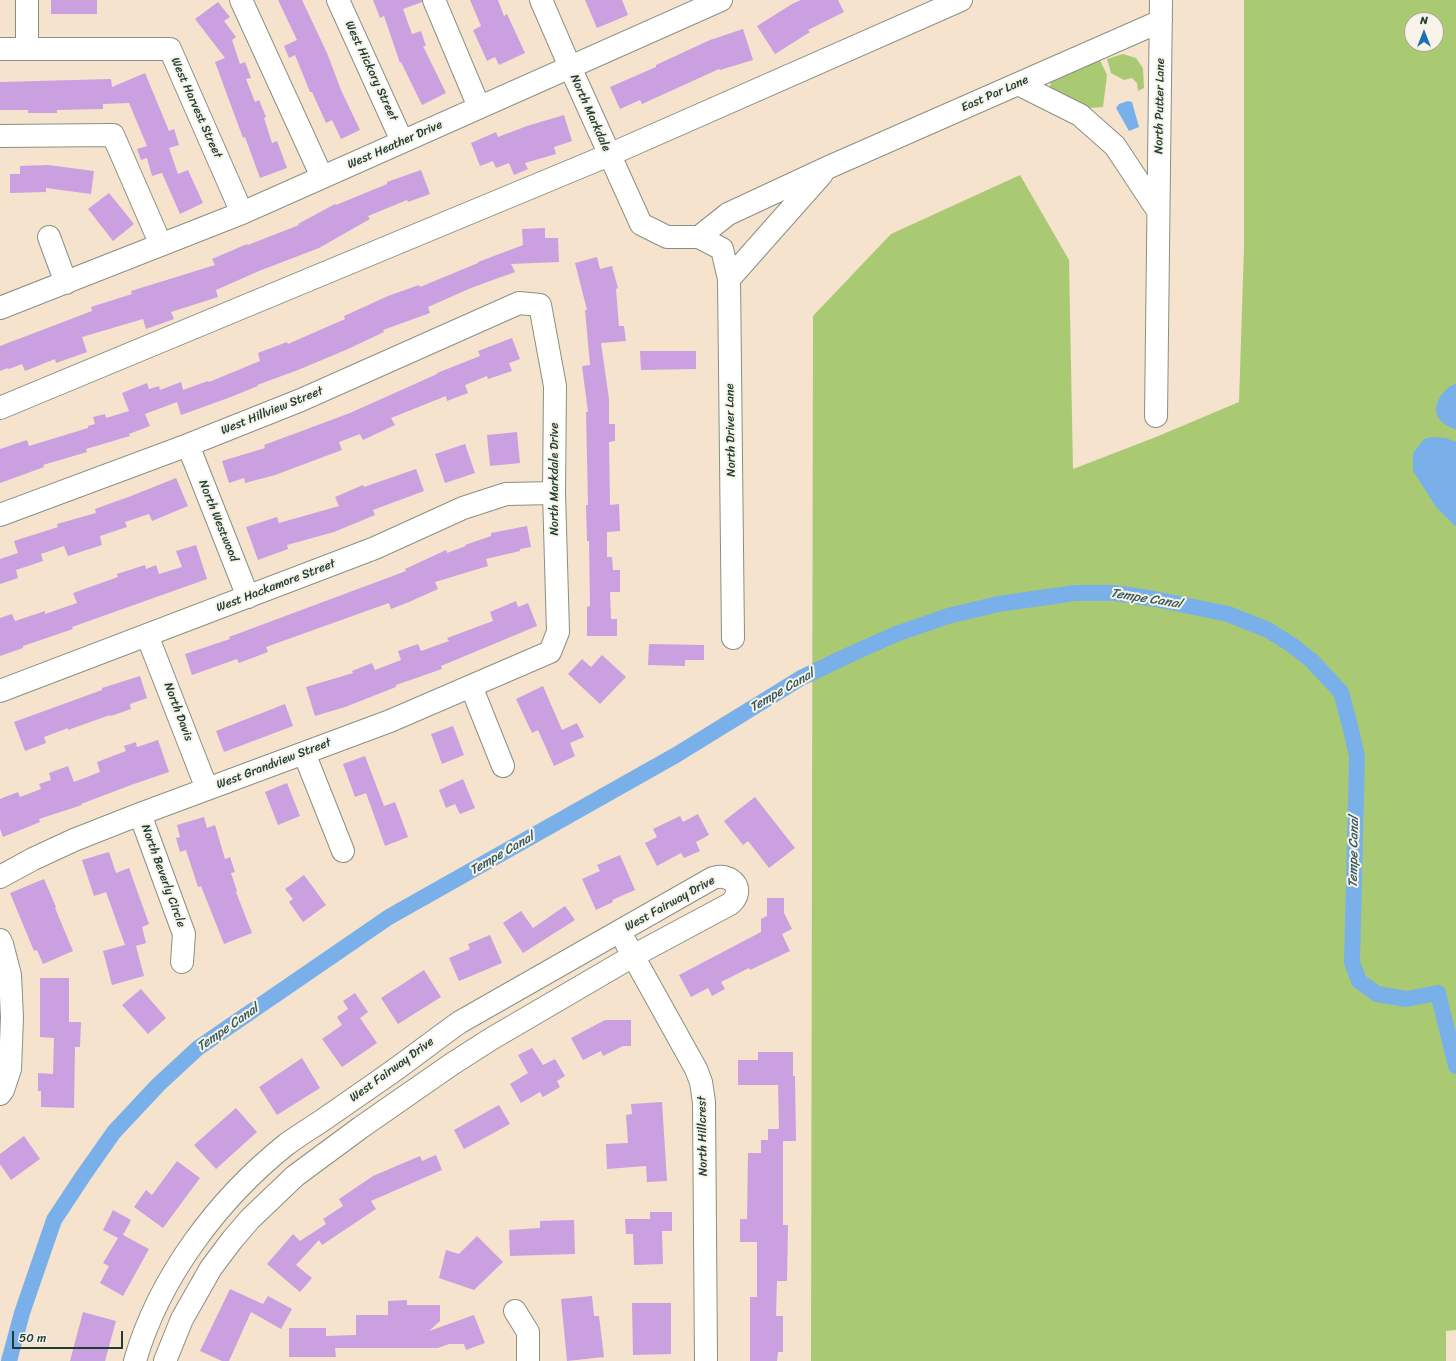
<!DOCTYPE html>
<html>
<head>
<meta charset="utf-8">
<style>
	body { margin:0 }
	#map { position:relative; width:1456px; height:1361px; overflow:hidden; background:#f5e3cd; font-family:Sriracha,sans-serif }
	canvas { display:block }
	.north { position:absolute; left:1404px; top:12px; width:40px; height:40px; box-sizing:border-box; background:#f7f3e8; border:1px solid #a1aaa0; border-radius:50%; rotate:0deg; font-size:11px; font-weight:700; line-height:16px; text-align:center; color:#1f3d34 }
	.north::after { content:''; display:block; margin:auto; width:14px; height:18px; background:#1f6fb2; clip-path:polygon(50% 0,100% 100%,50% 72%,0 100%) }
	.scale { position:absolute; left:12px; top:1331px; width:111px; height:18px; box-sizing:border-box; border:2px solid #1f3d34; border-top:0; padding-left:5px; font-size:12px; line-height:14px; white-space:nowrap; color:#1f3d34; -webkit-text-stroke:3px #f7f3e8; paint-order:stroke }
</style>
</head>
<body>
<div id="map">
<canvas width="1456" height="1361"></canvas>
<div class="north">N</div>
<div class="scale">50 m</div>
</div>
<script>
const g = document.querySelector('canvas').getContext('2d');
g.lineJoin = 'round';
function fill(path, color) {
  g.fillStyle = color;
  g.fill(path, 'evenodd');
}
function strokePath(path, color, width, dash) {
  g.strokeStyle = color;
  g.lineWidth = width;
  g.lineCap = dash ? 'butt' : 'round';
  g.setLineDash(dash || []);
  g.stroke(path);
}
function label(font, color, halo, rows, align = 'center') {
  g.font = font + ' Sriracha,sans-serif';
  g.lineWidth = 4;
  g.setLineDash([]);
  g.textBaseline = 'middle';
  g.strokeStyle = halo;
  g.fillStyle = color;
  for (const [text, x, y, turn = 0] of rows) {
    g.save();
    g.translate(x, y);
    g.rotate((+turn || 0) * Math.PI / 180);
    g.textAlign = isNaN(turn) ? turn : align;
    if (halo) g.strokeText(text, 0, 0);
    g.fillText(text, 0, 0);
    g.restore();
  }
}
fill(new Path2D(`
	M1244 0H1456V1330L1446 1331V1361H811L813 316 891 234 1020 175 1069 260 1073 469 1156 437 1239 402 1244 247ZM1412 20H1436V44H1412Z
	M1123 54 1136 58 1143 68 1144 88 1138 91 1137 83 1132 78 1124 80 1111 73 1107 59Z
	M1099 58 1107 75 1103 107 1090 108 1050 87 1051 81Z`), '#a9ca73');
fill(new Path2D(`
	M1128 101 1132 102 1139 127 1129 131 1116 108 1119 104Z
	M1456 384V430C1450 427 1441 423 1438 417 1431 405 1445 386 1456 384Z
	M1432 437 1446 438 1456 442V527L1436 507 1413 471V453L1424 439Z`), '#7ab0e9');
strokePath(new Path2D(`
	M9 1361 22 1313 54 1220 83 1176 114 1132 158 1085 198 1048 389 917 676 755 801 678 849 655 896 634 948 616 998 604 1075 593H1115L1155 599 1228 614 1268 630 1292 645 1312 661 1341 692 1350 726 1357 756 1352 962 1359 981 1377 994 1406 999 1438 993 1456 1066`), '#7ab0e9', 16);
fill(new Path2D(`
	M51 0H97V14H51Z
	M278 0H302L327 53 341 90 360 130 341 139 332 120 326 123 312 92H310L295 55 289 58 284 46 297 40Z
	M373 0H422V2L403 9 412 34 421 31 426 46H423L446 93 422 105 401 62 400 63 384 16 380 18Z
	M470 0H498L504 16 507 14 525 53 499 65 495 57 487 61 473 30 481 26Z
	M585 0H622L628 15 597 28Z
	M801 0H838L844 12 808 30 810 32 775 54 757 26 792 4Z
	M218 2 230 17 224 21 236 37 232 40 240 64 245 62 251 78 246 79 255 102 259 100 266 117 264 118 272 143 277 141 287 168 260 178 245 137 243 138 215 62 225 58 195 19Z
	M743 29 753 60 720 70 719 69 642 104 640 100 620 109 610 87 656 67V65L710 40Z
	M145 73 169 131 174 129 179 145 169 148 178 174 188 170 203 203 180 214 162 173 152 176 147 158 141 160 137 149 147 146 129 103 103 104V109L57 110V113H28V110H0V82L111 79 112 87Z
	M564 115 572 141 554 147 556 154 525 163 528 169 514 175 509 163 496 168 493 161 480 166 471 143 496 132 498 137 527 126Z
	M48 165 94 171 91 194 46 188V192L10 193V174H20V166Z
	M421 170 430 194 408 202 407 200 368 216 370 219 319 248 259 271 216 290 218 297 171 312 174 319 146 329 143 319 82 337 87 352 56 363 55 359 25 371 22 364 9 369 8 368 0 371V346L92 311 91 307 132 294 131 291 215 265 212 259 247 244 248 245 299 225 298 224 335 204 336 205 387 184V182Z
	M109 193 134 224 113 241 88 209Z
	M545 228V238H558L559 262 511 264 515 272 471 288 428 307 430 313 383 330 384 332 348 349 298 370 257 385 258 386 228 398 181 415 177 402 145 414 150 426 129 434 130 436 86 449 87 452 43 465 44 467 0 483V449L27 440 29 446 88 428V426L95 424 93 417 105 414 106 418 129 411 122 393 147 383 149 389 159 386 160 390 181 382 183 390 208 381 209 382 260 361 258 353 287 342 288 344 345 319 344 316 388 296 419 285 420 287 478 263V262L523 245 522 229Z
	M597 257 600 269 612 266 618 288 616 289 619 326H624L626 341 601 343 609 399V424H615V441L609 442 610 505 619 504 620 531 607 532V557H612L613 570H620V592H610L611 619H617V636H587V607L590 606 589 541H587L586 505H588L586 412H588L582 366 590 365 585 310H587L575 263Z
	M512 338 520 359 509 363 512 371 488 379 487 376 465 385 468 393 447 401 446 396 391 418 395 425 363 440 360 434 339 442 342 450 275 475 245 483 244 478 229 483 222 461 265 448 264 445 350 413 437 374V373L480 356 478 351Z
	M640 351H696V369L641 370Z
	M517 432 520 463 490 466 487 435Z
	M465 444 475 473 445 483 435 454Z
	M416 469 424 491 373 510 375 515 334 532 287 545 288 549 258 560 246 527 277 517 279 523 339 506 335 497 363 485 364 487Z
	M176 478 188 506 152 521 149 514 125 522 127 527 100 536 102 545 68 556 64 546 41 554 43 561 16 570 18 578 0 584V559L18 553 14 541 58 527 57 524 96 513 95 509 131 496Z
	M527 526 531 547 520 549V551L486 559 488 566 435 582 438 589 409 602 391 609 389 603 372 609 266 647 268 652 239 663 237 659 192 675 185 654 230 639 229 637 406 571 405 569 446 550 447 553 466 546 465 545 491 536V533Z
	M196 545 207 579 72 627 73 629 23 646V648L0 656V618L12 614 15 621 45 611V614L77 603 73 593 118 577 117 574 145 565 146 569 156 565 159 574 182 567 176 551Z
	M516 601 518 607 528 603 537 626 441 666 442 669 396 685V687L345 707 315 716 306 687 353 673 352 671 372 663 375 670 401 660 398 651 418 644 421 651 449 641 447 638 493 621 490 612Z
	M649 644 704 645V660H685V666L648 665Z
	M602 655 626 677 600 704 568 674 582 659 591 667Z
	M140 676 147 698 130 704 131 709 111 716 110 715 68 730V728L44 737 46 743 25 751 14 722 102 690V688Z
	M543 686 562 730 577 723 584 737 570 743 575 756 554 766 538 730 532 733 516 699Z
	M285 704 293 726 224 752 216 731Z
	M453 726 464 755 442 764 431 734Z
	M158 740 169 772 131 785 81 804 82 805 39 819 40 822 3 837 0 829V799L18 792 20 797 41 789 39 784 51 780 49 773 68 766 74 782 100 772 97 762 126 751 124 746 136 742 137 747Z
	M365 756 384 806 395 802 408 837 385 846 366 793 355 797 343 764Z
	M463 779 475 808 460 814 455 804 446 808 439 790Z
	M287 783 300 816 278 825 265 792Z
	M755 797 795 848 769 868 748 841 743 845 724 821Z
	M698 814 709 835 696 842 700 851 684 858 681 853 657 866 645 843 657 837 653 829 680 816 683 822Z
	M204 817 207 828 215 825 225 859 230 857 235 872 231 873 237 891 236 892 252 933 224 944 201 886 198 887 186 850 180 852 176 838 180 837 177 825Z
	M109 852 116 873 129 868 149 924 142 927 146 943 136 946 144 976 112 985 103 951 125 945 106 892 94 896 82 860Z
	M620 855 635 890 612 900 613 902 596 910 582 879 600 871 597 865Z
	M304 875 326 905 303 922 289 902 293 899 285 889Z
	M44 879 56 907 55 908 73 951 43 964 37 950 34 951 10 893Z
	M767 898H784V913L792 929 782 934 790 951 750 970 749 968 721 982 725 989 712 996 708 988 691 997 679 975 761 932V919L767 916Z
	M565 906 575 920 523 953 503 923 521 911 533 928Z
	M490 935 502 963 459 981 449 958 470 949 468 944Z
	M424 970 441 997 398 1024 381 998Z
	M40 978H69V1022H81L80 1047H75L74 1108 41 1107V1091H38V1073L53 1074 54 1038 40 1037Z
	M141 989 166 1018 148 1034 122 1005Z
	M355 993 368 1012 360 1018 377 1043 342 1067 322 1039 342 1025 337 1017 348 1009 343 1001Z
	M605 1020H631V1046H623L603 1056 601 1051 583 1060 571 1038Z
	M532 1048 543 1065 555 1059 565 1076 557 1081 560 1087 543 1097 540 1092 521 1103 510 1084 528 1073 518 1055Z
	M758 1052H793V1076H795L796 1141H783V1225H788L787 1281H777L776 1316H783V1352H778L777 1361H750V1297H757V1242H740V1219H747L748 1153H761V1140H768V1129H779L778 1085H738V1060H758Z
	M302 1058 320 1088 277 1115 259 1087Z
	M662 1102 667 1181 647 1182 646 1166 607 1169 606 1144 628 1143 626 1115 632 1114 631 1104Z
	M499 1105 510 1124 464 1149 454 1130Z
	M236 1108 257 1132 216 1169 194 1145Z
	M24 1136 40 1159 11 1180 0 1164V1154Z
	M436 1155 442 1170 371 1201 376 1209 322 1245 319 1240 296 1265 312 1278 300 1292 267 1264 293 1234 300 1241 326 1224 323 1219 343 1206 339 1199 373 1176 420 1156 422 1161Z
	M177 1161 200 1178 163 1228 134 1207 146 1190 152 1195Z
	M113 1210 131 1220 123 1235 149 1249 123 1296 100 1283 109 1266 103 1263 118 1238 103 1230Z
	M650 1212H672V1231H662L663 1264 634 1265 633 1234H626L625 1219H650Z
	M574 1220 575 1254 510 1256 509 1230 540 1228V1221Z
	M477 1236 503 1262 474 1290 439 1278 446 1250 459 1254Z
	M230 1289 263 1304 268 1296 292 1309 281 1329 251 1312 229 1361H222L200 1351Z
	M592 1296 594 1316H599L604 1357 567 1361 561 1299Z
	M407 1300V1305H440V1321L429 1331 474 1315 485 1343 466 1350 464 1344H449L438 1348H335L336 1357H289V1328H326V1336L356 1335V1315H388V1301Z
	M632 1303H671V1354L633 1355Z
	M83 1312 116 1321 105 1361H70Z`), '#caa0e0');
const minor = new Path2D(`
	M27 0V49
	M241 0 322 177
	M338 0 402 141
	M434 0 479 107
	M541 0 570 67 641 224 667 237H699L728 214 829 167 1161 21
	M0 49H170L242 213
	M1018 84 1080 115 1115 146 1158 211
	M0 136 113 135 161 245
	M49 237 66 283
	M699 237 722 249 729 279 733 638
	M729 279 822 174
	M0 308 242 213 721 0
	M0 408 609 155 961 0
	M1156 416 1161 0
	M188 445 248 597
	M0 515 188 445 301 400 519 303 540 305 555 386 554 493 558 632 550 652 390 721 140 814 74 840 33 859 0 877
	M147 635 207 789
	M471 686 503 766
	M0 691 375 548 463 508 506 494 554 493
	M304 753 343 851
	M140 814 184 934 182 962
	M0 940 2 944 10 975 12 1017 10 1069 3 1090 0 1094
	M626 943 696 1069 701 1082 704 1102 706 1361
	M515 1311 528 1332V1361
	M135 1361C159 1277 219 1198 287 1144 298 1136 309 1129 320 1122 340 1108 360 1094 379 1081 407 1062 433 1041 460 1022L713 878C733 872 746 891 730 904L633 956 491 1039 452 1064 360 1128 295 1176 250 1219 232 1240 211 1268 182 1319 165 1361`);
strokePath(minor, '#8a9080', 24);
strokePath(minor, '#fff', 22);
label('12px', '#1f3d34', '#f7f3e8', [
	["West Hickory Street",371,71,65],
	["East Par Lane",995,94,-24],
	["North Putter Lane",1160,106,-89],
	["West Harvest Street",196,108,66],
	["North Markdale",590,113,66],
	["West Heather Drive",395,145,-24],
	["West Hillview Street",272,411,-22],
	["North Driver Lane",731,430,-91],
	["North Markdale Drive",555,479,-90],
	["North Westwood",218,521,68],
	["West Hackamore Street",276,586,-21],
	["North Davis",178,712,69],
	["West Grandview Street",274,764,-21],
	["North Beverly Circle",163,876,70],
	["West Fairway Drive",670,904,-29],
	["West Fairway Drive",392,1070,-36],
	["North Hillcrest",703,1136,-91]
]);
label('italic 13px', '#365a61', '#f7f3e8', [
	["Tempe Canal",1146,599,9],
	["Tempe Canal",782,691,-30],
	["Tempe Canal",1354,852,-89],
	["Tempe Canal",502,854,-30],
	["Tempe Canal",228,1028,-35]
]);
</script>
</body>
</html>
